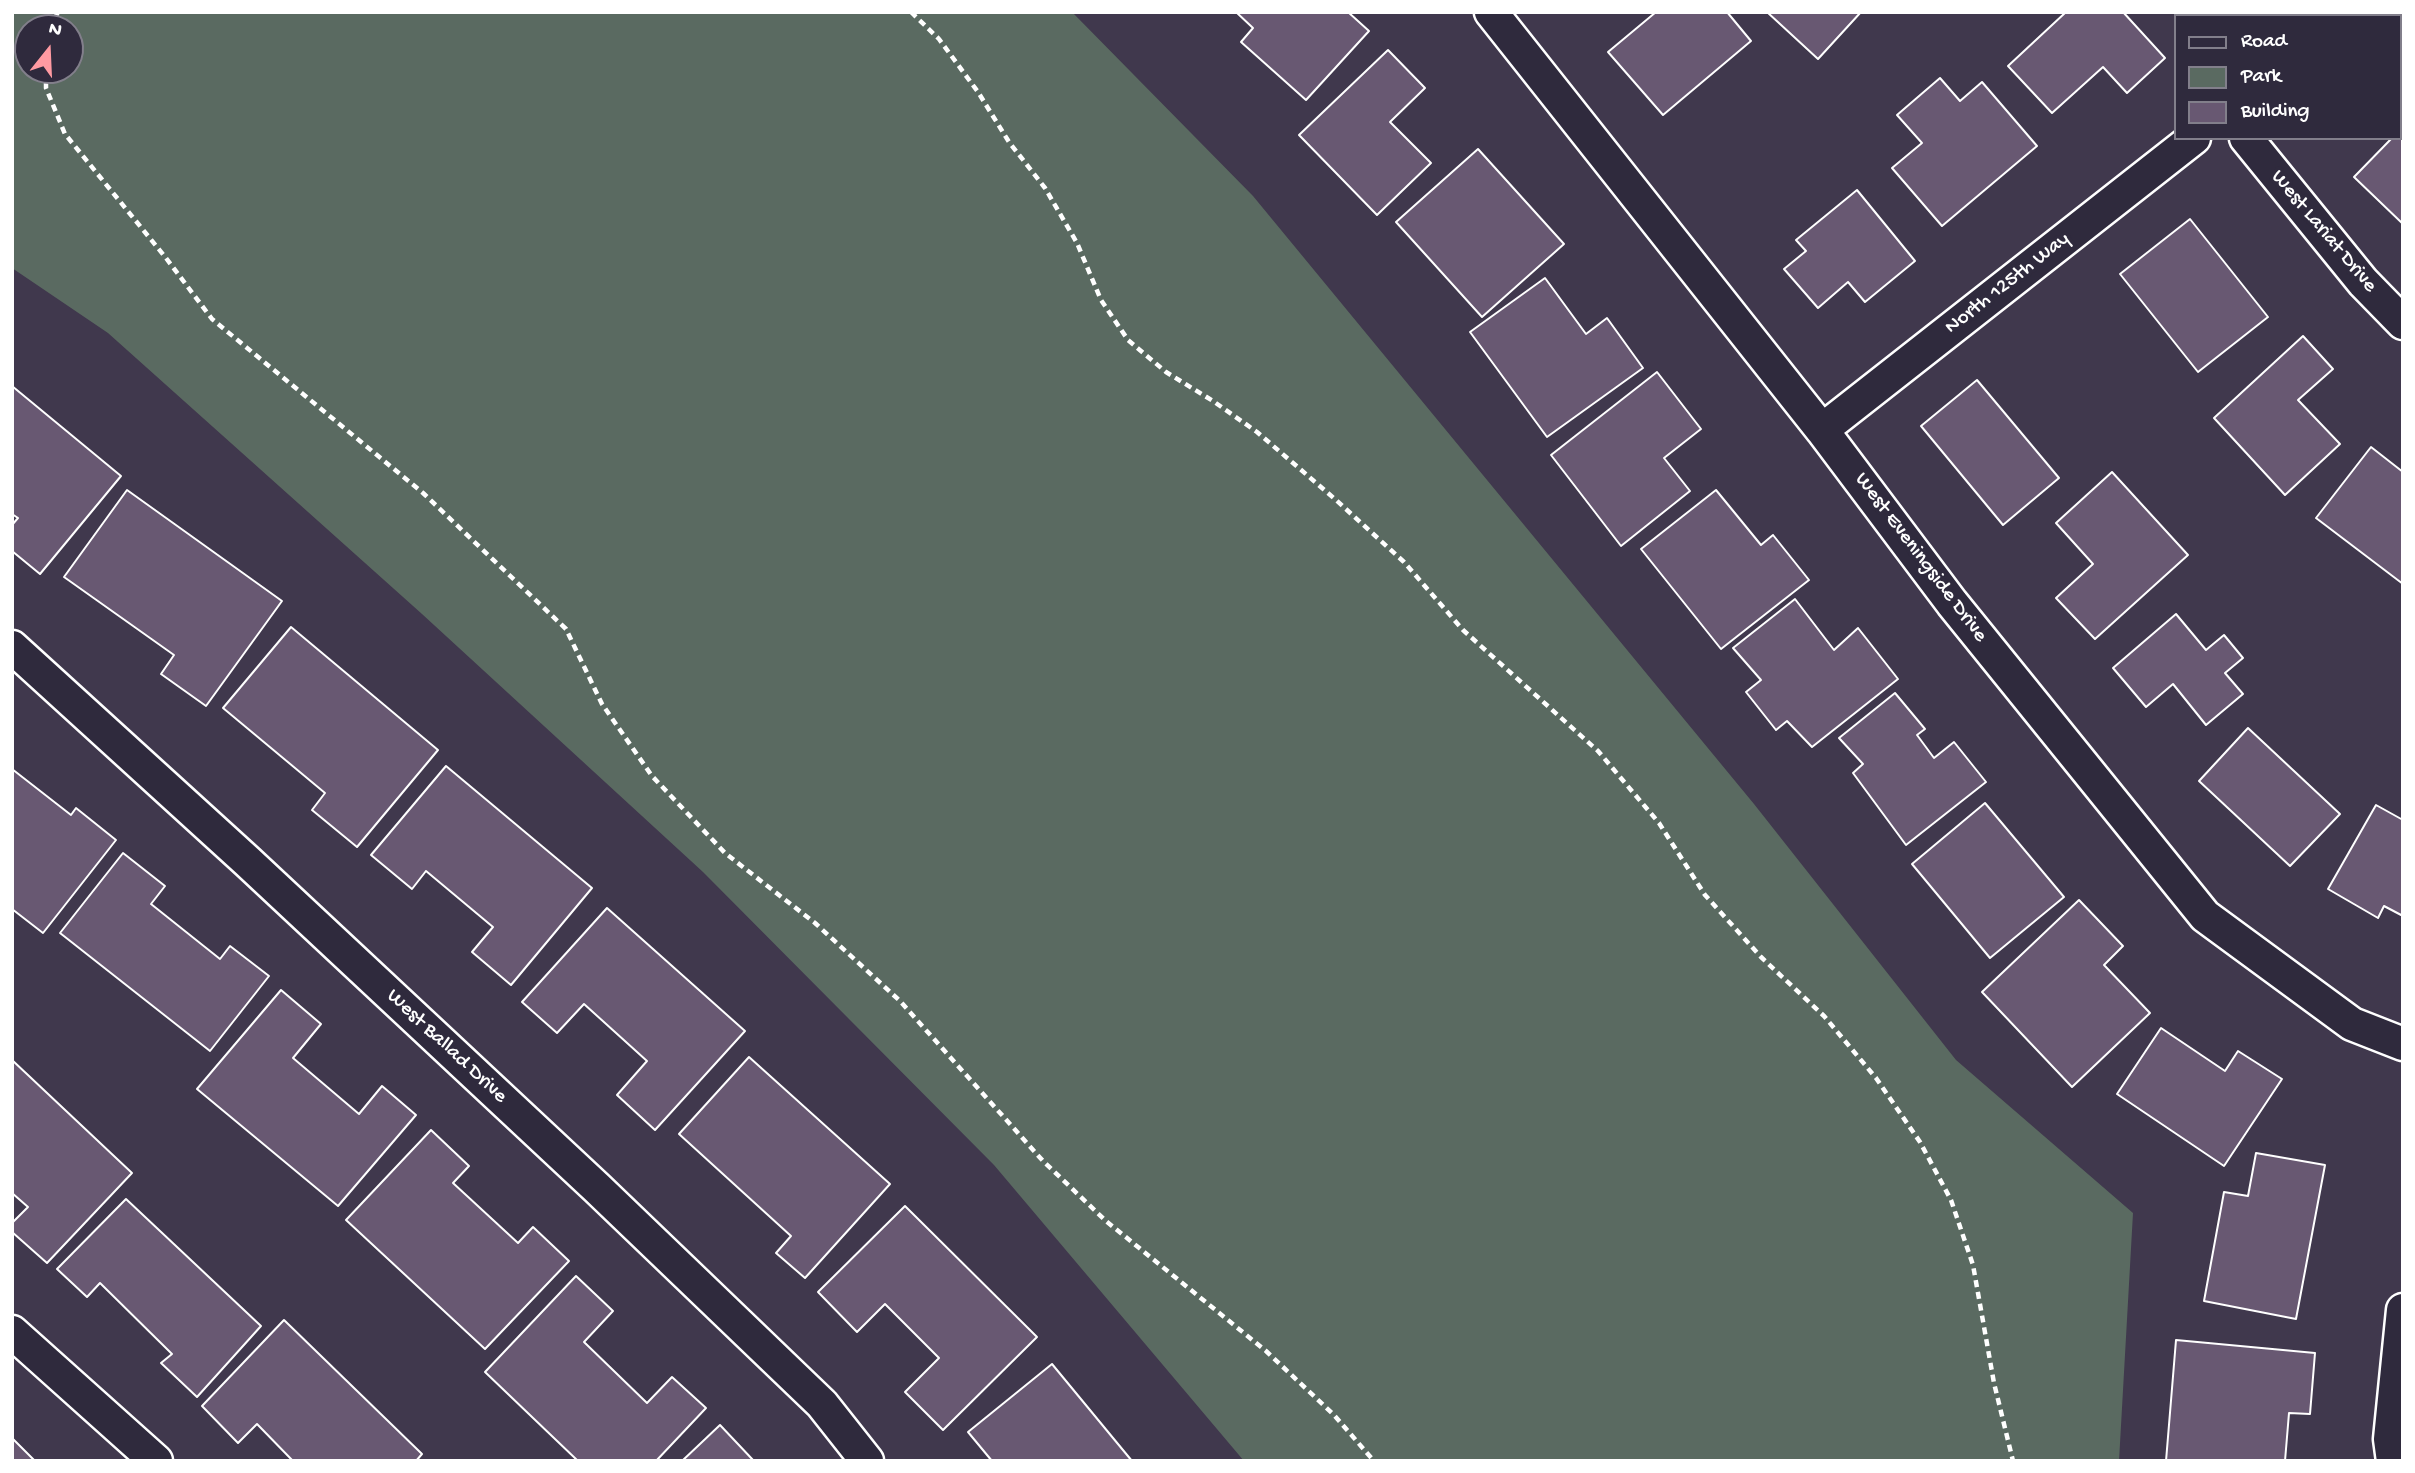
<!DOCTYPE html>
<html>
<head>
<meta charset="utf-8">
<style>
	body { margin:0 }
	#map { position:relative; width:2415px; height:1473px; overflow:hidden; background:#40384d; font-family:"Gochi Hand",sans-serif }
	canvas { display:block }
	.frame { position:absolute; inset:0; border:14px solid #fff; pointer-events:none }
	.legend { position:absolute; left:2174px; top:14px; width:228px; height:126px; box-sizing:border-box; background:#2f2a3d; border:2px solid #827f8b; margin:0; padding:9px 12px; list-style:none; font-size:21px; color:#fff }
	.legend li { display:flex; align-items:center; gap:14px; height:35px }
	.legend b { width:35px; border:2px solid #827f8b }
	.north { position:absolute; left:14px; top:14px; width:70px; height:70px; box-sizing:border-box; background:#2f2a3d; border:2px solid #827f8b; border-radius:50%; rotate:18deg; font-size:19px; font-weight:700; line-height:28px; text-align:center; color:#fff }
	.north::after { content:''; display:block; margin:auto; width:24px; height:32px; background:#ff9aa2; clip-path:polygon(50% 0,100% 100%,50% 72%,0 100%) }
</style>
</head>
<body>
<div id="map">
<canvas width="2415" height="1473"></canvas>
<div class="frame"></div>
<ul class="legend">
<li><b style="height:9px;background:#2f2a3d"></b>Road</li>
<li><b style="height:19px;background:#5a6a61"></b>Park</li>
<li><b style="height:19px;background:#685872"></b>Building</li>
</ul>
<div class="north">N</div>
</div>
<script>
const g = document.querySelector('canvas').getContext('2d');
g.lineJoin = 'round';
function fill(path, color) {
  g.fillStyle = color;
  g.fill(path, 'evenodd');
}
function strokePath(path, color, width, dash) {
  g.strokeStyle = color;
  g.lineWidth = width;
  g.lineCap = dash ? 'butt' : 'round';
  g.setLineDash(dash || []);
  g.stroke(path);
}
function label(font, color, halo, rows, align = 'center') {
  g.font = font + ' "Gochi Hand",sans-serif';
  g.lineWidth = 7;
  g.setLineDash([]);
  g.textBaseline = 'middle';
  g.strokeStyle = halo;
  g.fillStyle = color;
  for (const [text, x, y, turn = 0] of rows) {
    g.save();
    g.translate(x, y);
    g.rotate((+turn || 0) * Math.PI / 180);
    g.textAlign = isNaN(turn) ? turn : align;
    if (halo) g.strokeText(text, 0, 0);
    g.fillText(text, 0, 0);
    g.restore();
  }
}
fill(new Path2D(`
	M12 12H1072L1253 196 1754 804 1956 1060 2133 1213 2119 1461H1244L994 1165 703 872 422 614 108 333 12 268ZM28 28H70V70H28Z`), '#5a6a61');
const building = new Path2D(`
	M1236 12H1348L1369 31 1306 100 1241 42 1253 28Z
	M1656 12H1727L1751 41 1663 115 1608 52Z
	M1767 12H1861L1818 59Z
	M2066 12H2123L2165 58 2127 93 2103 67 2052 113 2008 66Z
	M1388 50 1425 88 1390 122 1431 163 1377 215 1299 135Z
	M1940 78 1960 101 1982 82 2037 146 1942 226 1892 168 1922 143 1897 115Z
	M2403 127V224L2354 177 2392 138H2399V131Z
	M1478 149 1564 244 1482 317 1396 222Z
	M1857 190 1915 261 1865 302 1848 282 1818 308 1784 269 1806 251 1796 240Z
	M2190 219 2268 317 2198 372 2120 274Z
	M1545 278 1586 334 1607 318 1643 368 1547 437 1470 332Z
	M2303 336 2333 369 2298 400 2340 444 2285 495 2214 418Z
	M1657 372 1701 429 1664 458 1690 491 1621 546 1551 455Z
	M1977 380 2059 478 2003 525 1921 426Z
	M12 386 121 476 40 574 12 551V525L18 518 12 514Z
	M2371 447 2403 472V584L2316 518Z
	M2112 472 2188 555 2095 639 2056 598 2093 564 2056 523Z
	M127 490 282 601 206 706 161 674 174 655 64 577Z
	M1716 490 1761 545 1773 535 1809 580 1721 649 1641 549Z
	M1795 599 1834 650 1858 628 1898 679 1812 747 1787 721 1776 730 1746 692 1761 680 1733 648Z
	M2176 614 2206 650 2224 635 2243 658 2225 673 2243 694 2206 725 2173 684 2146 707 2113 668Z
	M291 627 438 750 357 847 312 810 325 793 223 708Z
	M1895 693 1925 729 1917 735 1934 758 1954 742 1986 782 1906 845 1853 773 1863 764 1839 738Z
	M2248 728 2340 814 2290 866 2199 781Z
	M446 766 592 888 511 985 472 952 493 927 426 871 412 889 371 855Z
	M12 769 71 815 76 808 116 840 43 933 12 909Z
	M1985 803 2064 897 1990 958 1912 864Z
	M2376 805 2403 820V916L2384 906 2378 918 2328 889Z
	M123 853 165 886 151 904 220 959 230 946 269 976 210 1051 60 933Z
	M2079 900 2123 946 2104 965 2150 1013 2072 1087 1982 992Z
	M607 908 745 1031 655 1130 617 1095 647 1061 584 1004 557 1033 522 1002Z
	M281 990 321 1024 293 1058 359 1114 382 1086 416 1115 338 1206 197 1089Z
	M2161 1028 2225 1071 2238 1051 2282 1079 2224 1166 2117 1094Z
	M749 1057 890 1184 805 1278 776 1253 791 1236 679 1134Z
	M12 1060 132 1173 47 1263 12 1232V1223L28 1207 12 1193Z
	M431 1130 469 1166 453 1183 518 1243 533 1227 569 1261 485 1349 346 1220Z
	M2256 1153 2325 1165 2296 1319 2204 1301 2224 1192 2248 1196Z
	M126 1199 261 1326 197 1397 161 1363 172 1354 100 1283 87 1297 57 1269Z
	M905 1206 1037 1337 943 1430 905 1392 939 1358 885 1304 857 1332 818 1292Z
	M576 1276 613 1311 584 1342 647 1403 672 1377 706 1408 656 1461H578L485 1372Z
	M284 1320 422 1454 416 1461H293L257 1424 238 1443 202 1406Z
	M2176 1340 2315 1353 2310 1414 2289 1413 2285 1461H2166Z
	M1052 1364 1132 1461H992L968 1432Z
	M720 1425 753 1460 682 1461Z
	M12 1438 35 1461H12Z`);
fill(building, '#685872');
strokePath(building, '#fff', 2);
const minor = new Path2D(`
	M1491 12 1822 430 1952 603 2205 916 2352 1024 2403 1044
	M2346 16 2350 13
	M2246 138 2363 282 2403 323
	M1822 430 2194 138
	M12 647 247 861 597 1188 822 1404 867 1461
	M12 1332 156 1461
	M2393 1461 2390 1439 2403 1310`);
strokePath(minor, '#fff', 37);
strokePath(new Path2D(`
	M911 12 939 39 978 92 1009 142 1045 188 1077 243 1101 300 1128 340 1166 372 1213 401 1257 432 1336 500 1404 562 1463 630 1598 751 1659 823 1705 895 1761 957 1824 1016 1876 1078 1920 1142 1951 1200 1973 1265 1994 1383 2013 1461
	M50 28 58 12
	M46 70V88L65 134 166 258 212 319 423 493 566 629 602 704 652 776 725 853 815 923 900 1001 1043 1161 1106 1221 1266 1351 1334 1415 1374 1461`), '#fff', 4.5, [7, 5]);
strokePath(minor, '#2f2a3d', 32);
label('21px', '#fff', '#2f2a3d', [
	["West Lariat Drive",2323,232,50],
	["North 125th Way",2008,284,-38],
	["West Eveningside Drive",1920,558,53],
	["West Ballad Drive",446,1047,43]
]);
</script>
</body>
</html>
